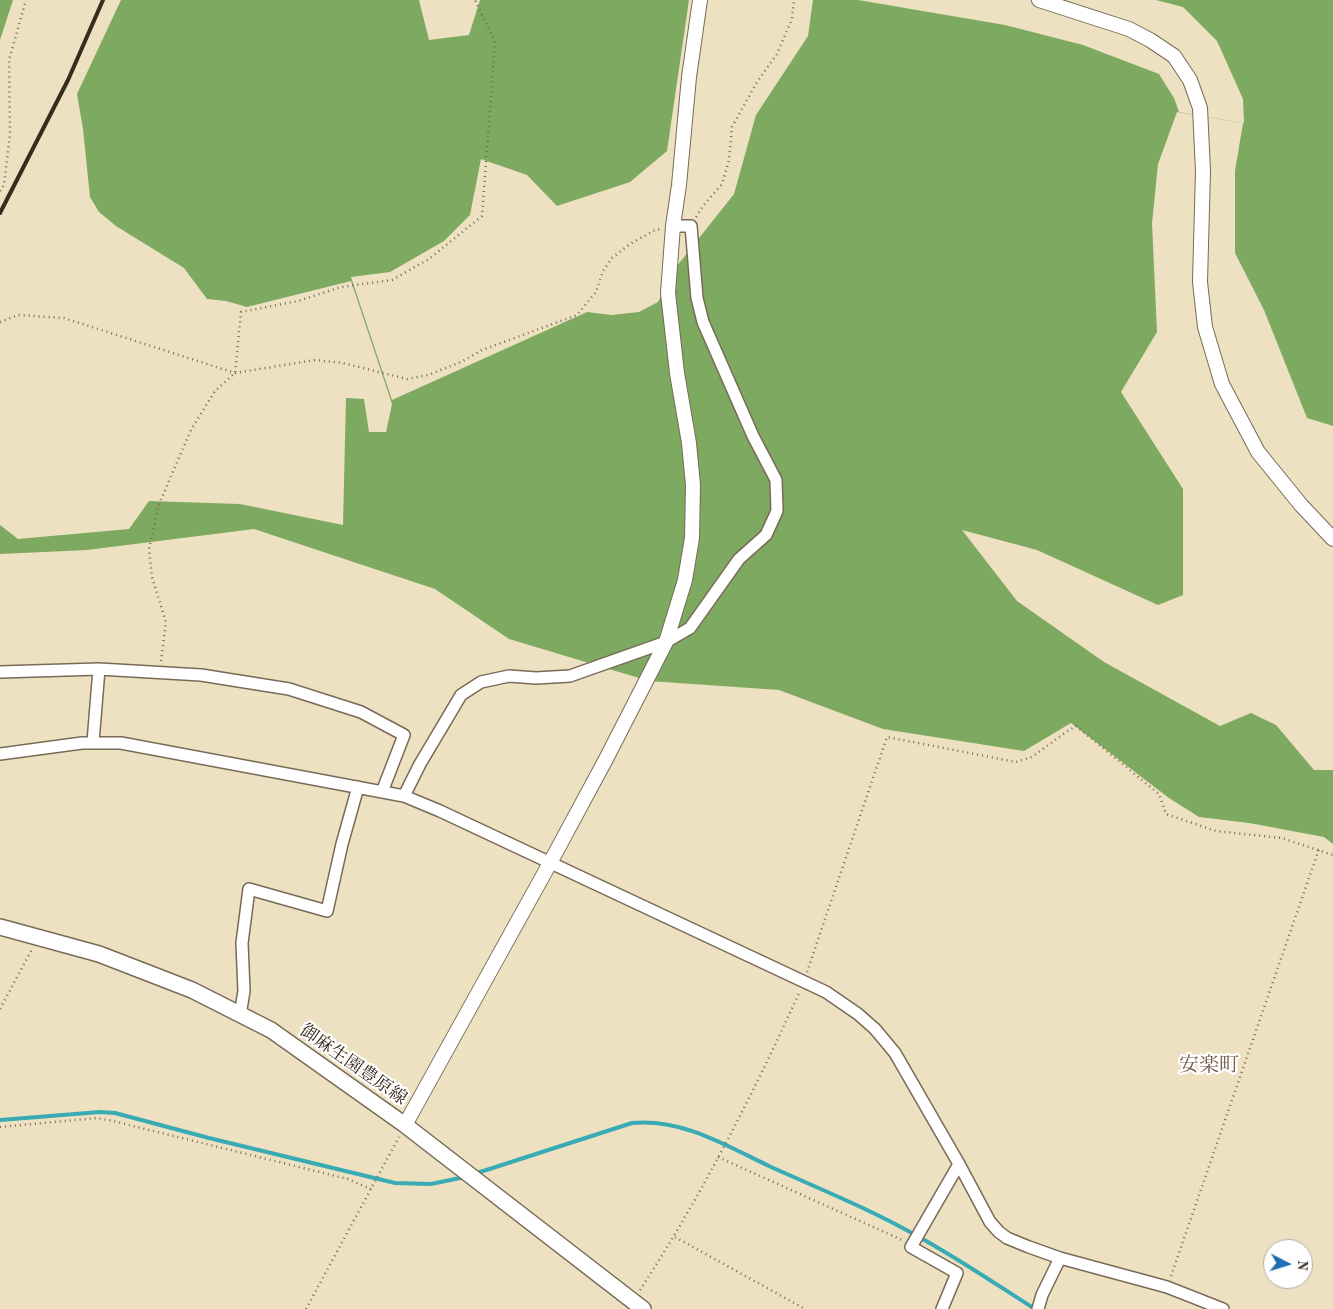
<!DOCTYPE html>
<html>
<head>
<meta charset="utf-8">
<style>
	body { margin:0 }
	#map { position:relative; width:1333px; height:1309px; overflow:hidden; background:#ede1c1; font-family:"Old Standard TT",serif }
	canvas { display:block }
	.north { position:absolute; left:1263px; top:1239px; width:50px; height:50px; box-sizing:border-box; background:#fff; border:1px solid #b1aaa5; border-radius:50%; rotate:95deg; font-size:14px; font-weight:700; line-height:20px; text-align:center; color:#3b2a1e }
	.north::after { content:''; display:block; margin:auto; width:18px; height:22px; background:#1f6fb2; clip-path:polygon(50% 0,100% 100%,50% 72%,0 100%) }
</style>
</head>
<body>
<div id="map">
<canvas width="1333" height="1309"></canvas>
<div class="north">N</div>
</div>
<script>
const g = document.querySelector('canvas').getContext('2d');
g.lineJoin = 'round';
function fill(path, color) {
  g.fillStyle = color;
  g.fill(path, 'evenodd');
}
function strokePath(path, color, width, dash) {
  g.strokeStyle = color;
  g.lineWidth = width;
  g.lineCap = dash ? 'butt' : 'round';
  g.setLineDash(dash || []);
  g.stroke(path);
}
function label(font, color, halo, rows, align = 'center') {
  g.font = font + ' "Old Standard TT","Noto Serif JP",serif';
  g.lineWidth = 4.5;
  g.setLineDash([]);
  g.textBaseline = 'middle';
  g.strokeStyle = halo;
  g.fillStyle = color;
  for (const [text, x, y, turn = 0] of rows) {
    g.save();
    g.translate(x, y);
    g.rotate((+turn || 0) * Math.PI / 180);
    g.textAlign = isNaN(turn) ? turn : align;
    if (halo) g.strokeText(text, 0, 0);
    g.fillText(text, 0, 0);
    g.restore();
  }
}
fill(new Path2D(`
	M0 0H13L0 40Z
	M121 0H419L429 40 469 35 480 0H689L667 151 630 182 557 206 527 175 481 159 470 215 444 241 390 272 351 277 392 400 587 312 612 315 639 312 658 302 673 271 734 194 756 115 808 36 813 0H858L1005 25 1083 45 1159 74 1174 98 1179 112 1244 123 1243 99 1217 41 1183 7 1156 0H1333V426L1307 418 1264 310 1235 253V171L1243 123 1177 112 1158 164 1152 223 1157 332 1121 392 1183 489V595L1158 605 1037 550 962 530 1017 601 1104 662 1220 726 1251 713 1276 725 1314 770H1333V844L1324 837 1249 823 1199 817 1169 798 1071 723 1024 751 883 729 779 690 649 681 509 639 435 589 254 529 87 550 0 554V525L18 539 129 529 149 501 240 504 343 525 346 398 364 399 369 432H386L392 404 351 281 247 307 226 301 207 299 184 268 116 226 99 212 90 197 83 129 77 94Z`), '#7ea960');
strokePath(new Path2D(`
	M0 1120 100 1112 115 1113 209 1138 395 1183 431 1184 465 1177
	M474 1174 632 1123C682 1118 727 1146 771 1167 820 1189 872 1210 919 1237 959 1259 997 1285 1035 1309`), '#39abb5', 4);
const minor = new Path2D(`
	M0 672 99 669 201 675 289 689 361 712 404 735 382 792
	M93 742 99 669
	M0 754 82 743H121L404 796 440 811 826 992 858 1014 875 1029 895 1053 959 1164 990 1222 999 1232 1007 1238 1029 1247 1060 1258 1167 1287 1223 1309
	M404 796 420 764 461 695 481 682 509 676 536 678 570 676 666 642 690 628 739 559 766 535 777 511 776 480 753 436 703 322 697 298 691 226H673
	M240 1015 244 991 242 943 249 889 327 911 342 844 358 787
	M942 1309 957 1273 911 1247 959 1164
	M1038 1309 1042 1295 1060 1258`);
const tertiary = new Path2D(`
	M1039 0 1129 29 1150 40 1174 56 1190 80 1200 108 1203 171 1200 282 1205 327 1222 384 1258 452 1301 505 1333 539
	M405 1125 550 863 606 759 666 642 685 580 692 538 693 485 689 443 677 373 668 293 673 226 679 185 689 77 700 0`);
const secondary = new Path2D(`
	M0 927 99 954 192 990 271 1030 405 1125 643 1309`);
strokePath(minor, '#796a57', 14);
strokePath(tertiary, '#796a57', 16);
strokePath(secondary, '#796a57', 18);
strokePath(new Path2D(`
	M0 191 4 185 10 134 9 60 26 0
	M696 217 703 206 722 184 729 160 732 127 757 82 777 54 792 19 794 0
	M0 322 18 315 64 318 235 373 315 360 343 363 407 379 428 375 461 362 482 350 577 315 596 292 603 271 612 258 630 244 655 230 661 229
	M161 661 166 622 152 577 149 549 159 504 191 430 215 391 235 373 241 312 298 301 341 287 392 280 429 259 482 216 495 42 475 0
	M807 972 887 737 1016 762 1032 757 1066 732 1076 726 1159 794 1166 814 1216 831 1282 838 1333 855
	M0 1009 32 949
	M0 1127 97 1118 113 1121 348 1179 371 1189
	M718 1157 902 1240
	M675 1237 805 1309
	M1171 1276 1319 849
	M640 1290C702 1195 753 1094 800 991
	M306 1309 399 1137`), '#796a57', 2.5, [1, 4]);
strokePath(minor, '#fff', 11);
strokePath(tertiary, '#fff', 14);
strokePath(secondary, '#fff', 15);
strokePath(new Path2D(`
	M0 213 68 80 103 0`), '#3b2a1e', 4);
label('18px', '#3b2a1e', '#fff', [
	["御麻生園豊原線",353,1065,35]
]);
label('20px', '#745949', '#fff', [
	["安楽町",1209,1066]
]);
</script>
</body>
</html>
